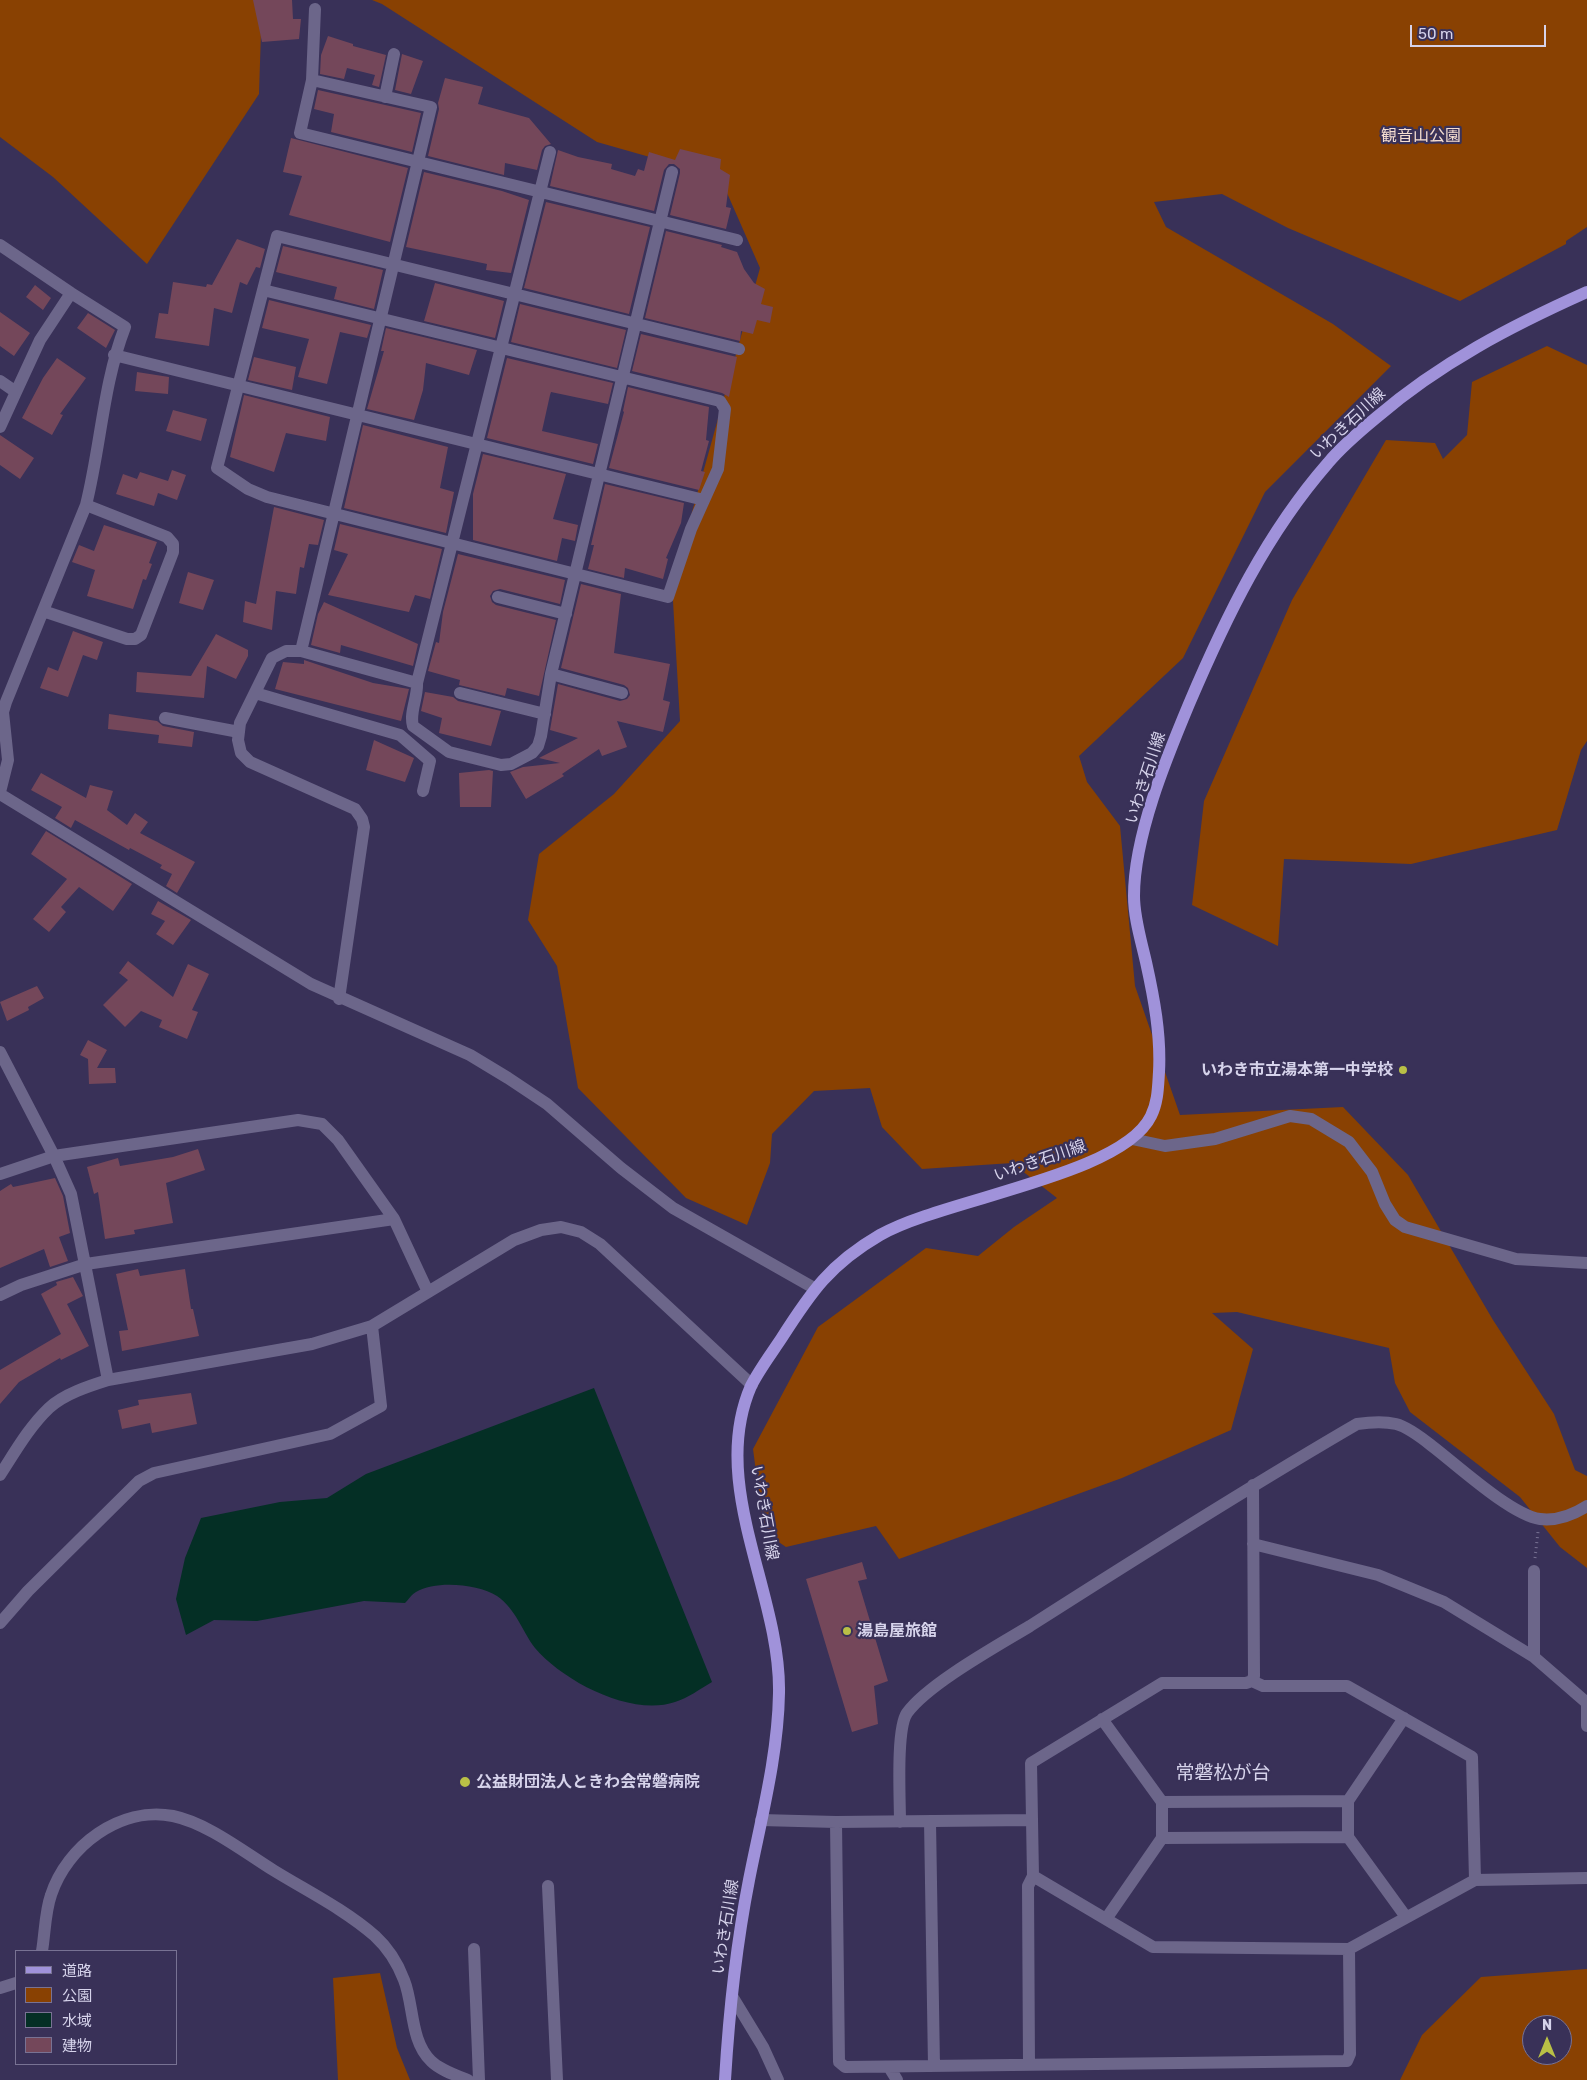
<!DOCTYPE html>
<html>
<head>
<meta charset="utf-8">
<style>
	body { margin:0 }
	#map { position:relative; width:1587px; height:2080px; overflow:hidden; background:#393158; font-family:Rubik,"Noto Sans JP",sans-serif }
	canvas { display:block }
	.legend { position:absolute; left:15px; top:1950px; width:162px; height:115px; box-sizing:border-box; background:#393158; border:1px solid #787293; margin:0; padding:6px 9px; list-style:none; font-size:15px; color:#d6d3eb }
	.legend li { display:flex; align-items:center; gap:10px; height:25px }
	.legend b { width:25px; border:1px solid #787293 }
	.north { position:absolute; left:1522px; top:2015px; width:50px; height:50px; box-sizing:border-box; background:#393158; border:1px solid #787293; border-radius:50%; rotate:0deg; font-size:14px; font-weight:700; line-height:20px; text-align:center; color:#d6d3eb }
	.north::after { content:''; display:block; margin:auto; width:18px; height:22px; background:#b9c046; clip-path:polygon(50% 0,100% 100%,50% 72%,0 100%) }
	.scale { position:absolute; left:1410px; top:25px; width:136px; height:22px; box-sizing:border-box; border:2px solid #d6d3eb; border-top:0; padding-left:6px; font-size:15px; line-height:18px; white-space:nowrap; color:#d6d3eb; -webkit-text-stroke:4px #393158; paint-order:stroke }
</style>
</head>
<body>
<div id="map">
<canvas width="1587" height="2080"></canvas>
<ul class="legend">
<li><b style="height:6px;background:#a092da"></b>道路</li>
<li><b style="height:14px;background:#894102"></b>公園</li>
<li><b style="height:14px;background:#042f25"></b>水域</li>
<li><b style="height:14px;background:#74475a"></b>建物</li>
</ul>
<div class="north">N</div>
<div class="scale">50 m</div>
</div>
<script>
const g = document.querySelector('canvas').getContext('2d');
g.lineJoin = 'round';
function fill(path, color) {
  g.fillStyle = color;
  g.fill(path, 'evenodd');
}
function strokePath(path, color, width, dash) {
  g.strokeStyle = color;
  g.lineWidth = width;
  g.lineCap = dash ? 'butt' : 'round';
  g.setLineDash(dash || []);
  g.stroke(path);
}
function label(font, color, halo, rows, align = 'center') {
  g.font = font + ' Rubik,"Noto Sans JP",sans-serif';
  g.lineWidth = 4.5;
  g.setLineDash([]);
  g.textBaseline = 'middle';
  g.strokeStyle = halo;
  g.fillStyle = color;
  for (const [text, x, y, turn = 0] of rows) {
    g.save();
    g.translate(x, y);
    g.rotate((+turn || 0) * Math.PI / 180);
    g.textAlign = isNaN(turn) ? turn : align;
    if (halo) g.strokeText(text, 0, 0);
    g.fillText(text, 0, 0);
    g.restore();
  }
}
fill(new Path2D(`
	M0 0H262L259 94 147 264 53 177 0 137Z
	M372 0H1587V227L1566 241V244L1460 301 1288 228 1222 194 1154 202 1166 227 1333 324 1391 366 1265 492 1183 658 1079 756 1087 782 1120 826 1135 986 1180 1115 1343 1107 1408 1175 1493 1320 1554 1414 1575 1470 1587 1476V1568L1560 1547 1520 1497 1410 1412 1395 1383 1389 1348 1237 1312 1212 1313 1253 1349 1231 1430 1122 1478 899 1559 876 1526 786 1547 764 1532 753 1449 818 1327 926 1248 978 1256 1014 1227 1057 1198 1012 1163 922 1169 882 1127 870 1088 814 1091 772 1134 770 1163 747 1225 686 1198 578 1088 557 966 528 920 539 854 614 794 680 721 672 584 760 268 720 177 597 142 382 4Z
	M1547 346 1587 365V741L1581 750 1557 830 1411 864 1284 859 1278 946 1192 905 1204 801 1292 600 1386 440 1435 443 1443 459 1467 435 1472 382Z
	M1587 1969V2080H1400L1422 2035 1481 1977ZM1532 2025H1562V2055H1532Z
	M380 1973 397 2048 410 2080H338L333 1978Z`), '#894102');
fill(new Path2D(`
	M594 1388 712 1682C700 1689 688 1698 675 1702 631 1717 563 1681 535 1648 522 1631 516 1609 497 1596 478 1584 436 1580 416 1592 412 1594 409 1599 405 1603L364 1601 257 1621 214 1620 186 1635 176 1599 185 1558 201 1518 280 1502 327 1498 366 1474Z`), '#042f25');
fill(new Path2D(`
	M253 0H292L293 19H301L299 39 262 42Z
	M328 36 353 44V46L386 55 379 87 372 85 375 75 347 68 344 79 320 74 321 55Z
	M402 54 423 61 411 94 395 90Z
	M445 78 483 87 478 104 529 118 551 144 545 146 542 150 537 170 505 163 504 175 428 156 439 109 438 103Z
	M318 90 421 113 412 152 331 132 334 114 314 109Z
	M291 138 408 168 390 242 289 215 302 176 283 172Z
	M680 149 721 159 720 169 730 175 726 207 731 208 726 229 670 215 680 173V169L674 164H669L664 170 654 211 550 186 558 150 578 157 612 164 611 169 635 176 638 169 644 171 649 152 675 160Z
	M424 172 502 191 529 200 511 273 486 270 487 264 406 247Z
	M546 202 650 227 629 314 524 288Z
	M666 231 722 245 721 247 737 252 744 269 754 283 765 289 761 304 773 307 770 323 757 320 753 334 741 331 740 341 645 318Z
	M237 239 265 249 260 268 256 267 247 285 240 282 232 313 214 308 209 346 155 338 159 313 168 314 173 282 206 287 207 284 212 285Z
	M283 246 383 270 374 309 334 299 337 287 276 272Z
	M435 283 504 301 495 338 424 321Z
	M35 285 51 298 43 310 26 297Z
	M269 300 371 325 367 338 340 332 327 384 298 377 309 339 262 328Z
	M520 304 626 330 617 368 511 342Z
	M0 312 30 333 14 356 0 346Z
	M88 313 115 330 106 348 77 328Z
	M386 328 477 350 469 375 426 363 423 390 414 420 367 409 384 351H381Z
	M641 334 737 357 729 397 722 393 632 371Z
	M254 357 296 367 292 390 248 380Z
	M57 358 86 378 60 414 63 415 52 435 22 418 43 378Z
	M507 358 613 383 608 404 551 392 550 395 542 431 598 444 593 464 487 438Z
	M137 372 169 377 168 394 135 391Z
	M628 387 709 407 706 440 709 441 701 471 705 472 699 490 609 468 624 412 623 411Z
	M244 395 330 417 326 441 286 433 274 472 230 457Z
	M173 410 207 419 201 441 166 431Z
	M363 425 448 447 440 488 454 492 446 533 344 508Z
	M0 435 34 458 20 479 0 465Z
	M483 454 566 474 553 519 578 525 575 541 562 538 557 561 473 540V494Z
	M172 470 186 475 177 500 158 493 154 506 116 494 123 474 137 479 140 472 168 481Z
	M605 484 684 503 681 523 666 558 668 559 663 579 625 568 624 578 588 569 594 545H591Z
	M274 507 324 520 318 545 309 544 304 568 300 567 296 594 276 591 272 630 243 622 245 601 256 604Z
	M340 524 442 549 430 599 415 595 409 612 328 595 348 554 334 550Z
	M104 525 157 542 149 563 152 564 146 580 143 579 133 609 87 596 95 570 72 562 79 545 94 551Z
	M458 554 565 580 560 604 500 589 493 591 490 596 492 602 496 605 556 620 539 696 507 688 505 696 459 685 460 680 428 671 436 642 439 643 443 612Z
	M188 572 214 580 203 610 179 603Z
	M581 584 621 594 614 653 670 664 663 700 670 702 663 732 617 721 627 747 602 756 599 749 562 774 564 776 526 799 510 772 523 767 560 763 539 758 578 738 550 730 558 684 620 701 627 699 630 695 628 688 624 685 561 668Z
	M324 602 418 644 413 666 341 645 340 653 311 645 318 614Z
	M73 631 103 642 97 660 83 655 68 697 40 688 48 667 58 671Z
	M216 634 248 650V656L236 679 207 666 204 698 136 692 137 672 191 676Z
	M304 660 373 683 409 689 401 721 275 689 283 662 304 664Z
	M425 692 453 697 458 701 501 711 491 746 439 733 442 718 421 711Z
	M109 714 157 721 163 726 194 732 192 747 158 743 159 735 108 729Z
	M374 740 414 758 405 782 366 770Z
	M489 770 493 771 491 807H460L459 773Z
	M41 773 86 798 90 785 113 791 107 810 127 825 135 813 148 822 140 833 195 862 177 893 166 886 172 874 160 868 162 865 130 848 129 850 75 820 71 828 55 818 62 807 31 790Z
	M46 831 132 884 113 911 79 887 61 907 66 912 49 932 33 919 67 879 31 854Z
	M158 901 191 920 173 945 156 934 165 921 151 914Z
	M128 961 173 997 188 964 209 974 192 1010 198 1012 187 1039 159 1027 162 1020 141 1011 125 1027 103 1005 128 980 119 973Z
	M37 986 44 998 28 1007 29 1010 7 1021 0 1002Z
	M88 1040 107 1050 97 1068H115L116 1083 89 1084 88 1059 80 1055Z
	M198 1149 205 1170 166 1183 173 1223 134 1230 135 1234 105 1239 98 1192 94 1194 87 1167 118 1158 120 1166 173 1157Z
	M55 1178 63 1196 70 1233 59 1237 68 1261 50 1267 44 1249 0 1268V1191L11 1184 13 1187Z
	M138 1269 140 1276 185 1269 191 1309H193L199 1336 122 1351 119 1331 128 1330 116 1274Z
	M73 1277 83 1296 67 1304 89 1346 61 1360 60 1358 19 1382 0 1404V1370L61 1334 41 1294 57 1285 56 1282Z
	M191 1393 197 1424 152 1433 150 1423 122 1429 118 1410 139 1405 138 1400Z
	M862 1562 867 1579 858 1581 888 1681 874 1686 878 1724 852 1732 806 1579Z`), '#74475a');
strokePath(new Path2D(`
	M1535 1558 1538 1532`), '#787293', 3, [1, 4]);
strokePath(new Path2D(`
	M315 9 312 80 300 133 737 240
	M385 97 394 54
	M550 152 417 683C418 697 409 713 413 726L449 752 501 765 511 764 532 753 538 746 541 736 551 674 672 172
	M0 245 71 293 40 340 16 392
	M263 290 720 401 725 409 718 469 691 529 668 597 267 497 248 489 217 468 277 236 739 349
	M114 355 704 500
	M0 381 16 392 0 427
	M498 597 566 614
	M43 611 127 639H135L141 635 173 552V544L167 537 86 505
	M301 651 431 107 312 80
	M551 674 622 693
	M255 693 400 735 430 761 423 791
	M460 693 545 714
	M165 718 239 732
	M0 792 8 760 3 712 6 702 86 505C101 445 103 384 125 327L71 293
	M0 794 311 984 470 1055 508 1078 547 1104 621 1168 673 1208 814 1288
	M339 999 364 827 362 819 355 809 250 762 241 753 238 740 240 723 272 658 286 651H301L417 683
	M0 1052 54 1156 71 1194 108 1380
	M1132 1139 1165 1146 1215 1139 1290 1116 1311 1119 1349 1142 1372 1172 1385 1204 1395 1220 1405 1227 1516 1259 1587 1263
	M0 1174 54 1156 298 1120 322 1124 338 1140 394 1219 428 1292
	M0 1295 21 1285 86 1264 394 1219
	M0 1475C15 1452 29 1427 49 1408 64 1394 89 1386 108 1380L312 1344 372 1326 514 1240 541 1230 561 1227 581 1232 600 1244 752 1385
	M1253 1544 1378 1575 1444 1602 1534 1657 1587 1703V1726
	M1534 1571V1657
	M0 1623 28 1591 139 1481 154 1473 330 1434 381 1406 372 1326
	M1252 1681 1254 1676 1253 1485
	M1102 1719 1162 1802V1838L1106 1919
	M1162 1802 1348 1801
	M761 1820 836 1822 1031 1820
	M930 1821 934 2066
	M836 1822 839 2062 845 2067 1347 2061 1350 2054 1349 1949
	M900 1822C900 1799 896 1729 907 1713 928 1684 997 1646 1030 1626 1138 1557 1247 1488 1357 1424 1371 1422 1383 1421 1396 1424 1408 1427 1422 1438 1432 1446 1457 1465 1511 1515 1540 1519 1556 1521 1573 1515 1587 1506
	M1348 1837 1406 1917
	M1162 1838 1348 1837V1801L1404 1718
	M1033 1876 1153 1947 1349 1949 1475 1880
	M548 1886 557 2080
	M474 1949 479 2080
	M42 1951C45 1933 45 1912 51 1895 67 1846 120 1806 173 1816 207 1823 244 1852 273 1870 307 1891 344 1909 375 1936 387 1947 398 1964 404 1980 414 2005 410 2041 431 2061 440 2070 455 2075 468 2080
	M0 1988 16 1983
	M732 1996 763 2047 778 2080
	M1029 2065 1028 1886 1033 1876 1031 1763 1162 1683H1246L1252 1681 1263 1686H1347L1472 1757 1475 1880 1587 1878
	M889 2067 897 2080`), '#6c668a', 12);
strokePath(new Path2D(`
	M725 2080C729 2013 736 1946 749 1880 761 1819 778 1756 779 1693 781 1593 708 1485 751 1386 759 1370 771 1354 781 1339 811 1292 830 1264 880 1235 942 1199 1122 1176 1151 1116 1158 1102 1158 1087 1159 1072 1161 1035 1154 998 1146 962 1141 940 1134 918 1134 896 1134 836 1166 759 1189 704 1226 617 1266 534 1328 463 1342 446 1360 431 1377 417 1440 363 1511 326 1587 292`), '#a092da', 12);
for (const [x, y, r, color] of [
	[1403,1070,5,"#b9c046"],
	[847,1631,5,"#b9c046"],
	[465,1782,6,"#b9c046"]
]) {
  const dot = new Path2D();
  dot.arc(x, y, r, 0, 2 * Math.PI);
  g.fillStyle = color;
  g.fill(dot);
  strokePath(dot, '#393158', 2);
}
label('16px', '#f5ded1', '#393158', [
	["観音山公園",1421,136]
]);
label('16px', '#d6d3eb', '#393158', [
	["いわき石川線",1348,424,-43],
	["いわき石川線",1146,778,-72],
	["いわき石川線",1040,1161,-19],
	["いわき石川線",764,1513,80],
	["いわき石川線",726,1927,-81]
]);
label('bold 16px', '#d6d3eb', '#393158', [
	["いわき市立湯本第一中学校",1393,1070,"right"],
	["湯島屋旅館",857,1631],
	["公益財団法人ときわ会常磐病院",476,1782]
], 'left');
label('19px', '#d6d3eb', '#393158', [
	["常磐松が台",1223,1774]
]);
</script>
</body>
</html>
